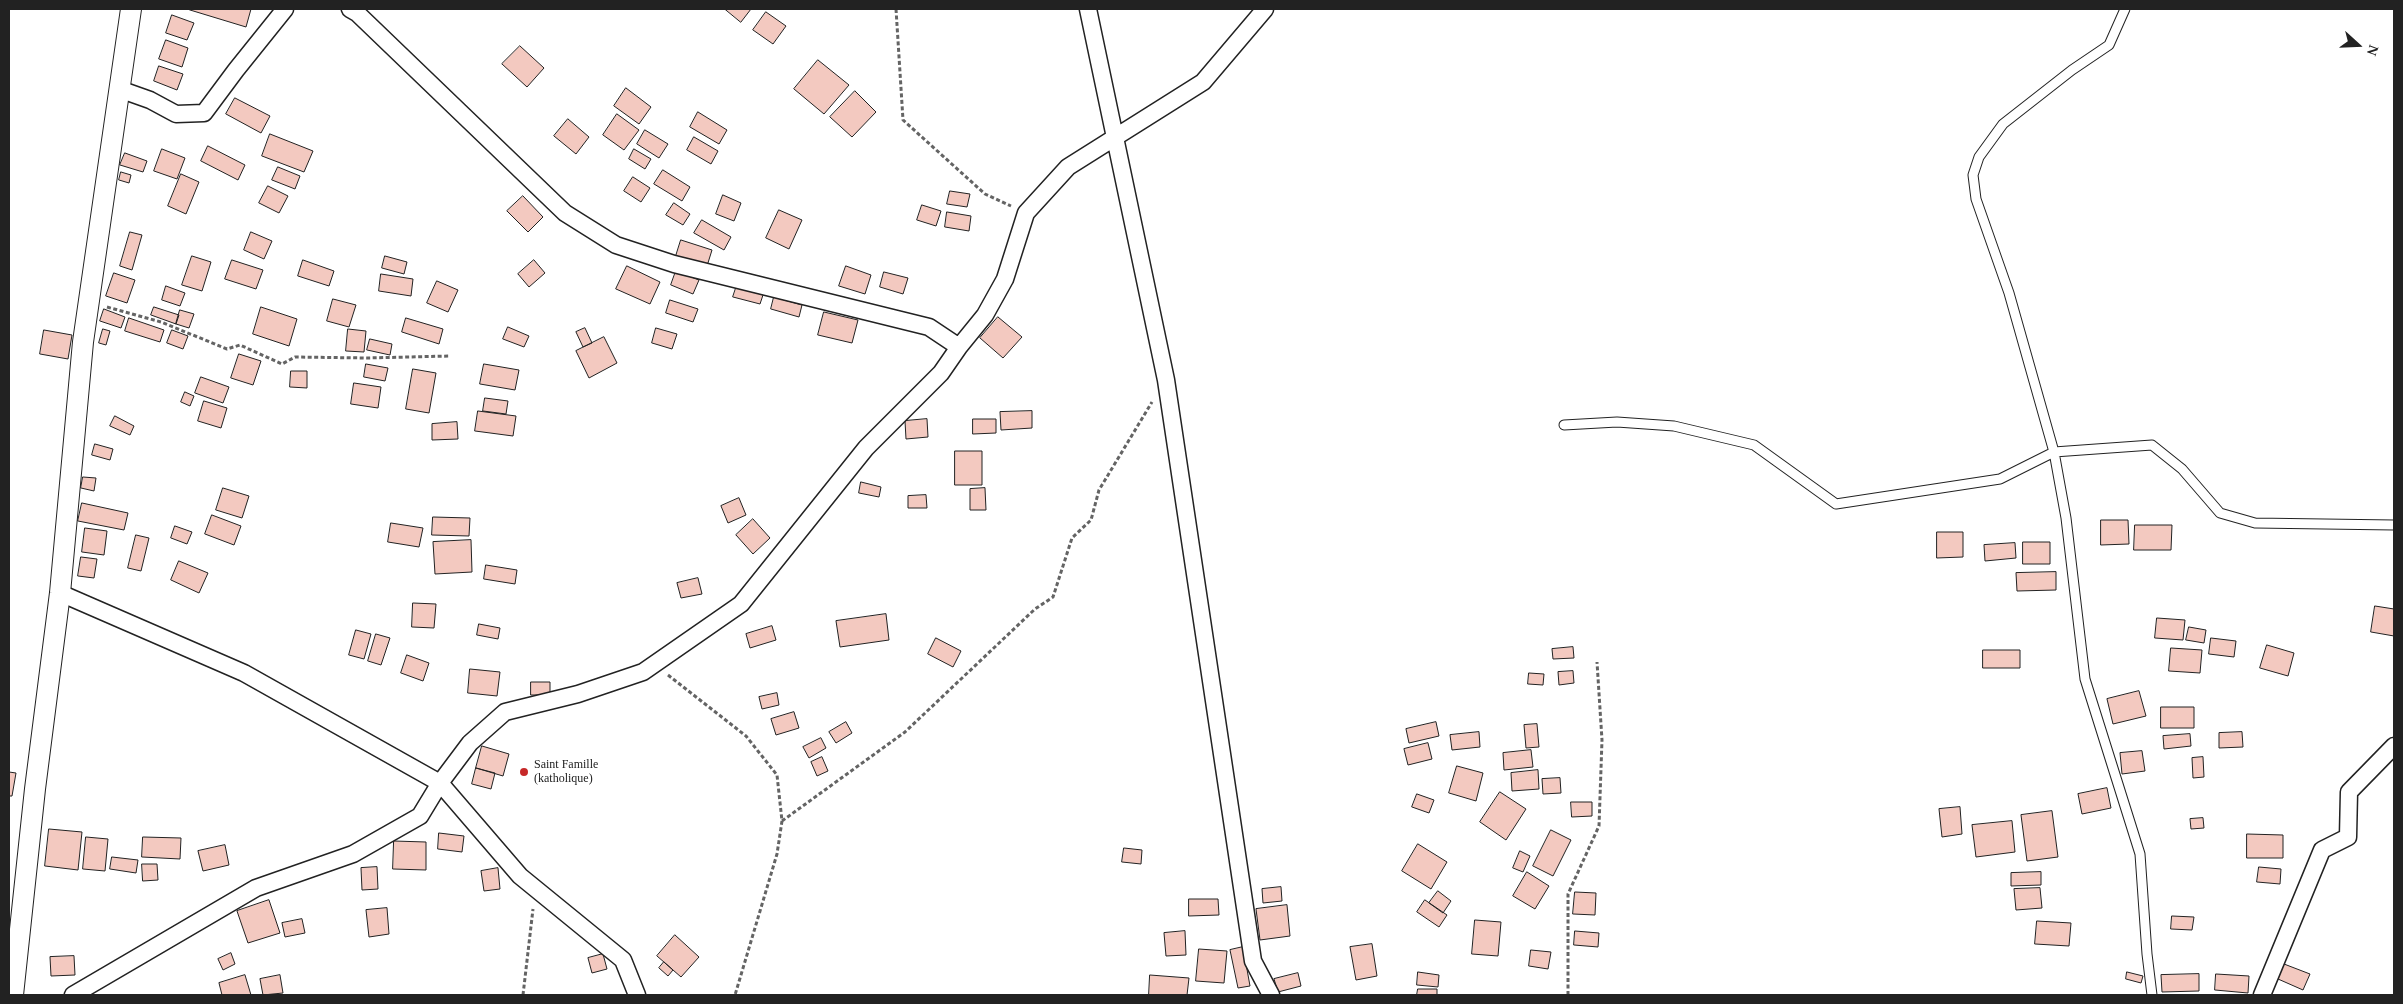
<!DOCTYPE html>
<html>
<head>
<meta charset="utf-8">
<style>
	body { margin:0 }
	#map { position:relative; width:2403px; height:1004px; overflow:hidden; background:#fff; font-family:"Times New Roman",serif }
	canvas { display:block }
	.frame { position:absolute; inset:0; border:10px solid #222; pointer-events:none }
	.north { position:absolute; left:2333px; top:20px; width:50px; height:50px; -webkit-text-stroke:4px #fff; paint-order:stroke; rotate:110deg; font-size:14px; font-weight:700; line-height:20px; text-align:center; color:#222 }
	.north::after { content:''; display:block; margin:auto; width:18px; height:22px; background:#222; clip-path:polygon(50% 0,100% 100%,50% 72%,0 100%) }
</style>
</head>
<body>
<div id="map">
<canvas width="2403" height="1004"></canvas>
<div class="frame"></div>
<div class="north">N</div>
</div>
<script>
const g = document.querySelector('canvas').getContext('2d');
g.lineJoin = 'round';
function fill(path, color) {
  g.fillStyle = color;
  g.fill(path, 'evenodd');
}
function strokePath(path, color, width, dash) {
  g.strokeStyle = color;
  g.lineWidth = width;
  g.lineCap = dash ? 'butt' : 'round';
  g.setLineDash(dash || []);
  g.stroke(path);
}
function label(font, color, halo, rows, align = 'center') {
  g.font = font + ' "Times New Roman",serif';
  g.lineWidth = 4;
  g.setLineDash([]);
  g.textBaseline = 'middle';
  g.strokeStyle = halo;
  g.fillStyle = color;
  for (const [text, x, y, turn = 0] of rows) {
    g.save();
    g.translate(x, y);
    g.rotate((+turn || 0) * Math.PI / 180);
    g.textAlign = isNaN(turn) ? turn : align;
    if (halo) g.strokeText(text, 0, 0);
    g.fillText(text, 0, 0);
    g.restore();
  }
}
const building = new Path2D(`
	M191 9H251L246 27 190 10Z
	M725 9H751L741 22Z
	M766 12 786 26 773 44 753 30Z
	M172 15 194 23 187 40 166 33Z
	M166 40 188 48 182 67 159 59Z
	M520 46 544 68 527 87 502 64Z
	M818 60 849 85 824 114 794 89Z
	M159 66 183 74 177 90 154 81Z
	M626 88 651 107 639 124 614 106Z
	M855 91 876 112 852 137 830 117Z
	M235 98 270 116 261 133 226 114Z
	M698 112 727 130 719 144 690 127Z
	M617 114 639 130 624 150 603 135Z
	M568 119 589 137 576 154 554 136Z
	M645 130 668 144 659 158 637 144Z
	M270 134 313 151 304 172 262 156Z
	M694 137 718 151 711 164 687 150Z
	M208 146 245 165 238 180 201 161Z
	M162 149 185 158 177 179 154 171Z
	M634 149 651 159 645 169 629 159Z
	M125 153 147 161 143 172 120 165Z
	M278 167 300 176 295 189 272 180Z
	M663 170 690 187 682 201 654 184Z
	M121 172 131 175 129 183 119 180Z
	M181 174 199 182 186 214 168 206Z
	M633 177 650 188 641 202 624 191Z
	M268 186 288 196 279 213 259 203Z
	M950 191 970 194 967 207 947 204Z
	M723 195 741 203 734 221 716 214Z
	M523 196 543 217 528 232 507 211Z
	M674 203 690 214 683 225 666 215Z
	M922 205 941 211 936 226 917 220Z
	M779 210 802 220 789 249 766 238Z
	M947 212 971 216 969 231 945 227Z
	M702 220 731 237 724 250 694 233Z
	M130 232 142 235 132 270 120 266Z
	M251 232 272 241 264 259 244 250Z
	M681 240 712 250 707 266 676 256Z
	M192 256 211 262 202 291 182 285Z
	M385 256 407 262 404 274 382 268Z
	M232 260 263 270 256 289 225 279Z
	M303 260 334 271 329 286 298 276Z
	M534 260 545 273 529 287 518 274Z
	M627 266 660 282 650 304 616 289Z
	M846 266 871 275 865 294 839 286Z
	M676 271 699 280 693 294 671 285Z
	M884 272 908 278 903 294 880 287Z
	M114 273 135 280 127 303 106 296Z
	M381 274 413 279 411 296 379 291Z
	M437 281 458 290 448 312 427 303Z
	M737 285 764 292 760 304 733 297Z
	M166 286 185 293 180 306 162 300Z
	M774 297 802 305 799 317 771 309Z
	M333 299 356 305 349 327 327 321Z
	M670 300 698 309 693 322 666 313Z
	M154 307 179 315 176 324 151 315Z
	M261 307 297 319 289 346 253 334Z
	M104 309 125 317 121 328 100 321Z
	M180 310 194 314 189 328 176 324Z
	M824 312 858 320 852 343 818 335Z
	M998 317 1022 337 1003 358 980 338Z
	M129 318 164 330 160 342 125 331Z
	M406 318 443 329 439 344 402 332Z
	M508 327 529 336 524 347 503 339Z
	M585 328 592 343 583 347 576 332Z
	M656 328 677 334 672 349 652 343Z
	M103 329 110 331 106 345 99 343Z
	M348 329 366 331 364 352 346 351Z
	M44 330 72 335 68 359 40 354Z
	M172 330 188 336 183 349 167 343Z
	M604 337 617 363 589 378 576 351Z
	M370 339 392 344 390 355 367 350Z
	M239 354 261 361 253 385 231 378Z
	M366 364 388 368 385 381 364 377Z
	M484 364 519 370 515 390 480 384Z
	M413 369 436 373 429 413 406 409Z
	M291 371H307V388L290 387Z
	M201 377 229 387 223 403 195 393Z
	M354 383 381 387 378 408 351 404Z
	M185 392 194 396 190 406 181 402Z
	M485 398 508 401 506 414 483 411Z
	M204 401 227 408 221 428 198 421Z
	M478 411 516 416 513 436 475 431Z
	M1032 411V428L1001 430 1000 412Z
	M115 416 134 426 130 435 110 426Z
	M927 419 928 437 906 439 905 421Z
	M973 419H996V433L973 434Z
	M457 422 458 439 432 440V424Z
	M95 444 113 449 110 460 92 455Z
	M955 451H982V485H955Z
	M83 477 96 478 94 491 81 488Z
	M861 482 881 487 879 497 859 493Z
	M223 488 249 496 242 518 216 510Z
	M985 488 986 510H970V489Z
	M926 495 927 508H908V496Z
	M739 498 746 515 728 523 721 506Z
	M82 503 128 513 124 530 78 521Z
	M212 515 241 526 234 545 205 534Z
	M433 517 470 518 469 536 432 535Z
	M753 519 770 538 753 554 736 535Z
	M2101 520H2128L2129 544 2101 545Z
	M391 523 423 528 419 547 388 542Z
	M2135 525H2172L2171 550H2134Z
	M175 526 192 532 187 544 171 538Z
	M85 528 107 531 104 555 82 552Z
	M1937 532H1963V557L1937 558Z
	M136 535 149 538 141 571 128 568Z
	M471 540 472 572 435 574 433 542Z
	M2023 542H2050V564H2023Z
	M2015 543 2016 558 1985 561 1984 545Z
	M81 557 97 559 94 578 78 576Z
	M179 561 208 573 199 593 171 580Z
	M486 565 517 570 515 584 484 579Z
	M2056 572V590L2017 591 2016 573Z
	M698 578 702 594 681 598 677 583Z
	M413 603 436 604 434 628 412 627Z
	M2375 606 2394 609V636L2371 632Z
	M886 614 889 640 840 647 836 621Z
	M2157 618 2185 620 2183 640 2155 638Z
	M479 624 500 628 498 639 477 635Z
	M772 626 776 640 750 648 746 634Z
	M2189 627 2206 630 2204 643 2186 640Z
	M356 630 371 634 364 659 349 655Z
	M376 634 390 638 381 665 368 661Z
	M936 638 961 651 953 667 928 654Z
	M2211 638 2236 641 2234 657 2209 654Z
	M2267 645 2294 653 2288 676 2260 668Z
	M1573 647 1574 658 1553 659 1552 649Z
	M2171 648 2202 650 2200 673 2169 671Z
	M1983 650H2020V668H1983Z
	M407 655 429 663 423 681 401 673Z
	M470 669 500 672 497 696 468 693Z
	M1573 671 1574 683 1559 685 1558 672Z
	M1529 673 1544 674 1543 685 1528 684Z
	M531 682H550V695H531Z
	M2139 691 2146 716 2113 724 2107 699Z
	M777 693 779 705 762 709 759 697Z
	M2161 707H2194V728H2161Z
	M794 712 799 728 776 735 771 719Z
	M846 722 852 733 836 743 829 732Z
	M1436 722 1439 736 1409 743 1406 729Z
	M1537 724 1539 747 1526 748 1524 725Z
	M1479 732 1480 747 1452 750 1450 735Z
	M2242 732 2243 747 2219 748V733Z
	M2190 734 2191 746 2164 749 2163 736Z
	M821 738 826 748 809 758 803 747Z
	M1428 743 1432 759 1408 765 1404 749Z
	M482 746 509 754 503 776 476 768Z
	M1531 750 1533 767 1504 770 1503 753Z
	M2142 751 2145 771 2122 774 2120 753Z
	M822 757 828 771 817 776 811 762Z
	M2203 757 2204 777 2193 778 2192 758Z
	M1457 766 1483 773 1476 801 1449 793Z
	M476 768 495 773 491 789 472 784Z
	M1538 770 1539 789 1512 791 1511 773Z
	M9 772 16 773 12 796H9Z
	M1560 778 1561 793 1543 794 1542 779Z
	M2107 788 2111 808 2082 814 2078 794Z
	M1500 792 1526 809 1506 840 1480 822Z
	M1417 794 1434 800 1429 813 1412 807Z
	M1571 802H1592V816L1572 817Z
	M1960 807 1962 834 1942 837 1939 809Z
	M2052 811 2058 857 2027 861 2021 815Z
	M2203 818 2204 828 2191 829 2190 819Z
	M2012 821 2015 852 1976 857 1972 825Z
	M49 829 82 832 78 870 45 866Z
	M1551 830 1571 840 1553 876 1533 866Z
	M439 833 464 836 462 852 438 849Z
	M2247 834 2283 835V858H2247Z
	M86 837 108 839 105 871 83 869Z
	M143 837 181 838 180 859 142 857Z
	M394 841 426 842V870L393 869Z
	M1418 844 1447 862 1431 889 1402 871Z
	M225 845 229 865 203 871 198 851Z
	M1124 848 1142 850 1141 864 1122 862Z
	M1520 851 1530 856 1523 872 1513 868Z
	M112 857 138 860 136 873 110 869Z
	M142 864H157L158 880 143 881Z
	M377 867 378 889 362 890 361 868Z
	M2259 867 2281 869 2280 884 2257 882Z
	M498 868 500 889 484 891 481 871Z
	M1527 872 1549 886 1535 909 1513 896Z
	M2041 872V885L2011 886V873Z
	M1281 887 1282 901 1263 903 1262 889Z
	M2040 888 2042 908 2016 910 2014 889Z
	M1438 891 1451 901 1443 913 1429 903Z
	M1575 892 1596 893 1595 915 1573 914Z
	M1189 899H1218L1219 915 1189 916Z
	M269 900 280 933 248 943 237 911Z
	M1425 900 1447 915 1439 927 1417 912Z
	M1287 905 1290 936 1260 940 1256 909Z
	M387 908 389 934 369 937 366 910Z
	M2172 916 2194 917 2192 930 2171 929Z
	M302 919 305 933 285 937 282 923Z
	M1475 920 1501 922 1498 956 1472 954Z
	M2037 921 2071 923 2069 946 2035 944Z
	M1185 931 1186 955 1166 956 1164 933Z
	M1575 931 1599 933 1598 947 1574 945Z
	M675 935 699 957 681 977 657 956Z
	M1372 944 1377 976 1356 980 1350 947Z
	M1243 947 1250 986 1238 988 1230 950Z
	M1199 949 1227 951 1224 983 1196 981Z
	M1531 950 1551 952 1548 969 1529 966Z
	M231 953 235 964 223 970 218 959Z
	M603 954 607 969 592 973 588 958Z
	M74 956 75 975 51 976 50 957Z
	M664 962 673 970 668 976 659 968Z
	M2284 964 2310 974 2303 990 2278 979Z
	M1418 972 1439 975 1438 987 1417 985Z
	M2127 972 2143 976 2141 983 2126 979Z
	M1298 973 1301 986 1278 992 1274 979Z
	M2199 974V991L2162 992 2161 975Z
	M2216 974 2249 976 2248 993 2215 990Z
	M245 975 251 995H222L219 983Z
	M280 975 283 993 263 995 260 979Z
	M1150 975 1189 978 1187 995H1149Z
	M1418 989H1437V995H1417Z`);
fill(building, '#f3c9c0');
strokePath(building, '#222', 1);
const service = new Path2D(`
	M2125 9 2109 45 2072 70 2003 124 1979 157 1973 175 1976 199 2009 293 2054 452 2066 518 2085 679 2140 854 2147 954 2152 995
	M1564 425 1617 422 1674 426 1754 445 1836 504 2000 479 2054 452 2152 445 2182 469 2220 513 2255 523 2394 525`);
const minor = new Path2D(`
	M350 9 357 13 565 213 616 245 674 264 929 327 959 347
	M1088 9 1166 380 1253 961 1271 995
	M119 89 150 100 176 114 204 113 236 70 285 9
	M60 593 244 673 440 783 520 876 623 960 637 995
	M73 995 256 888 353 854 420 816 440 783 470 743 505 712 578 694 643 672 741 604 866 448 941 373 959 347 985 315 1005 279 1026 213 1068 167 1203 82 1265 9
	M2262 995 2322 850 2348 837 2349 792 2394 746`);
const tertiary = new Path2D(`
	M13 995 35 789 60 593 83 342 131 9`);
strokePath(service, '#222', 11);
strokePath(minor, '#222', 19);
strokePath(tertiary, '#222', 22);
strokePath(new Path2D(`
	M896 9 903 120 985 194 1011 206
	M107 307 161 322 227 349 240 345 282 364 295 357 367 358 450 356
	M668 675 746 736 777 775 782 821 777 854 735 995
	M782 821 905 732 1035 609 1053 597 1072 538 1091 520 1099 490 1152 402
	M523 995 533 909
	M1568 995V894L1599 826 1602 740 1597 662`), '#646464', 3, [4, 2.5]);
strokePath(service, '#fff', 9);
strokePath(minor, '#fff', 16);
strokePath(tertiary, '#fff', 20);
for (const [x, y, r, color] of [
	[524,772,5,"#c62828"]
]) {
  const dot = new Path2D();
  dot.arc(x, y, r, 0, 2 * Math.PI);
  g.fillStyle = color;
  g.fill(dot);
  strokePath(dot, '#fff', 2);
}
label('12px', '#222', '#fff', [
	["Saint Famille",534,765],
	["(katholique)",534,779]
], 'left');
</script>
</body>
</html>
